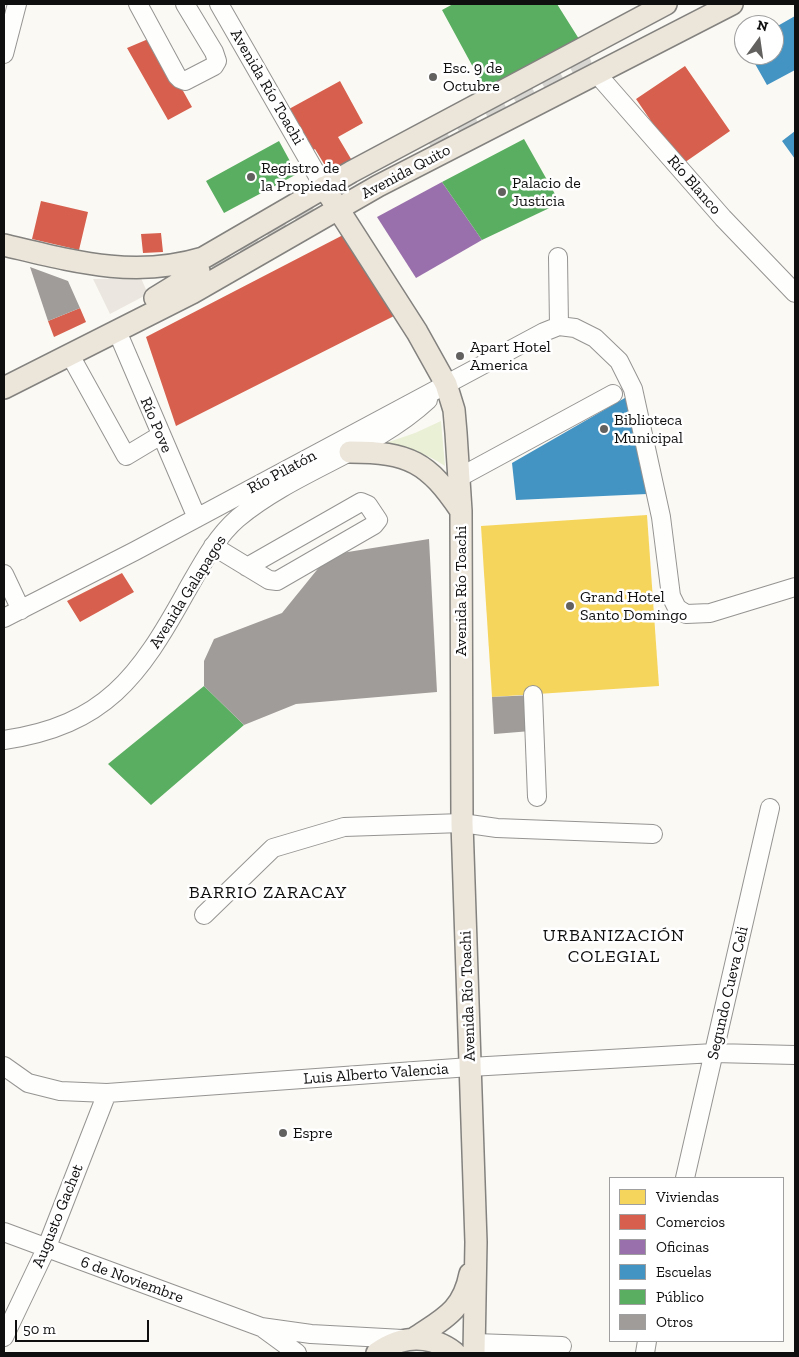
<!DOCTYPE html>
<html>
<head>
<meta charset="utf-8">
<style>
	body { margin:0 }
	#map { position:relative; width:799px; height:1357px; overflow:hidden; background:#fbf9f4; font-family:"Zilla Slab",serif }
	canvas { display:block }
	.frame { position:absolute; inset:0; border:5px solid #0f0f0f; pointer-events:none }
	.legend { position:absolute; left:609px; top:1177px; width:175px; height:165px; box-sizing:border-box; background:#fff; border:1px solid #9f9f9f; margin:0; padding:6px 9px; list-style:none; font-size:15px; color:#0f0f0f }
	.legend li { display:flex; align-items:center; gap:10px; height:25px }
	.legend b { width:25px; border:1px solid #9f9f9f }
	.north { position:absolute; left:734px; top:15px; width:50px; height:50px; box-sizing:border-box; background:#fff; border:1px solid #9f9f9f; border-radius:50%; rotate:14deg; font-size:14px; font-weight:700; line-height:20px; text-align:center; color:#0f0f0f }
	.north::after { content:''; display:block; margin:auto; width:18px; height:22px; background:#62615f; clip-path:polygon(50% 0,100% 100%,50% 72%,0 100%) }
	.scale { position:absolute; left:15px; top:1320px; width:134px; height:22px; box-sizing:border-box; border:2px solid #0f0f0f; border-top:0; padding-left:6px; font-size:15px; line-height:18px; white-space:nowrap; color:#0f0f0f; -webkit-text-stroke:4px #fff; paint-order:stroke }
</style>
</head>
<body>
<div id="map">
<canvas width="799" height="1357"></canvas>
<div class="frame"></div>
<ul class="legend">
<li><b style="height:14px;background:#f6d55c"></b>Viviendas</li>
<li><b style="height:14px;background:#d6604d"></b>Comercios</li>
<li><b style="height:14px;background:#9970ab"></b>Oficinas</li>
<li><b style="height:14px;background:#4393c3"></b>Escuelas</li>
<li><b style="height:14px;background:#5aae61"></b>Público</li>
<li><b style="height:14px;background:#9f9c99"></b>Otros</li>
</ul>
<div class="north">N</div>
<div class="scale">50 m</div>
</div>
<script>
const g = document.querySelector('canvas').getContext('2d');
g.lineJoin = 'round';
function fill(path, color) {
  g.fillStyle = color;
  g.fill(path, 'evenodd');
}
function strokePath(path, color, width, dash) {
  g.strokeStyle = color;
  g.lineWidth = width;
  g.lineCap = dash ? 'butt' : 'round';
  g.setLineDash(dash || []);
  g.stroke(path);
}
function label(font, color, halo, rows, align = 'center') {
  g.font = font + ' "Zilla Slab",serif';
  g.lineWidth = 5;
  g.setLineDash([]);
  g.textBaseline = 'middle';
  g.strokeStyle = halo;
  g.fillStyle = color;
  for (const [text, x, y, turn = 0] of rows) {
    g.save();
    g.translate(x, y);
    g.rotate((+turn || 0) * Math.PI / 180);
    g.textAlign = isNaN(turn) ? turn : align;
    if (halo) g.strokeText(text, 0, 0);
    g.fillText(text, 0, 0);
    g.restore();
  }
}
fill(new Path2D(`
	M441 421 445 466C422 450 404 448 377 446L415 433Z`), '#e9f0d5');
fill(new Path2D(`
	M141 278 148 294 110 314 93 279Z`), '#ebe7e0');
fill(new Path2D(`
	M647 515 659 686 492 697 481 526Z`), '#f6d55c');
fill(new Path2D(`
	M153 37 192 107 168 120 127 48Z
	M685 66 730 131 681 165 636 99Z
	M340 81 363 123 338 137 354 164 332 177 315 149 312 151 289 109Z
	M41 201 88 212 79 250 32 239Z
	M161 233 163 252 143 253 141 234Z
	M345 234 394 316 176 426 146 337Z
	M80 308 86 322 54 337 48 321Z
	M122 573 134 592 80 622 67 601Z`), '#d6604d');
fill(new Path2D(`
	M442 182 482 240 416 278 377 217Z`), '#9970ab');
fill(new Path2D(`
	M795 16V70L767 85 750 55H774V28Z
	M795 131V159L782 141Z
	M630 395 647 494 516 500 512 463Z`), '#4393c3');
fill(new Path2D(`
	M453 4H557L579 39 486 91 442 10Z
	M524 139 560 203 482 240 442 182Z
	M279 141 297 174 224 213 206 181Z
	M204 686 244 725 151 805 108 764Z`), '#5aae61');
fill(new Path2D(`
	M30 267 68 281 80 308 48 321Z
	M429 539 437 692 296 704 244 725 204 686V661L214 639 282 613 329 555Z
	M533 695 531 731 494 734 492 697Z`), '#9f9c99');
strokePath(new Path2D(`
	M431 147 573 72 599 64
	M211 265 347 192`), '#d8d6d2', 21, [21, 11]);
const minor = new Path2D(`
	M138 4 177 76 180 79 185 81 214 66 217 61 214 52 185 4
	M219 4 324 187
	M4 54 17 4
	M597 74 723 218 795 293
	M558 257 559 326
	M117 331 197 518
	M70 355 126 456 161 435
	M460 477 613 394
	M213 546 269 580 277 581 374 525 378 520 368 505 361 502 247 567
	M4 574 21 610
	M4 618 135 551 544 332 559 326 575 328 595 338 619 361 633 389 661 517 671 596 677 608 686 614 710 613 795 587
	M533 695 537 797
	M4 740C105 725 139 677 186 592 201 566 215 538 238 518 296 470 373 451 428 400
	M204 915 273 848 344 827 462 823 497 828 653 834
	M4 1066 28 1083 60 1091 107 1093 470 1067 714 1053 795 1055
	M685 1178 770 808
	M4 1232 261 1327 311 1334 403 1339
	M264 1329 297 1353
	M4 1337 46 1249 107 1093
	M475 1343 562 1346
	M645 1353 647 1341`);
const major = new Path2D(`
	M324 187 417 332 446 384 454 410 456 433 461 511 462 823 476 1242 474 1353
	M4 245C72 261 133 279 203 258L351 172 666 4
	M155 298 199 271
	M4 388 192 293 378 186 732 4
	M350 452C409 452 428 462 461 511
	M415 1338C443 1319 463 1311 470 1274
	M377 1353C402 1335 430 1334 455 1353`);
strokePath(minor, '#959492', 20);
strokePath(major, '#83827f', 24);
strokePath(minor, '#fefefd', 18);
strokePath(major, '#ece5da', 21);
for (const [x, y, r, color] of [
	[433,77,5,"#62615f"],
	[251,177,5,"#62615f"],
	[502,192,5,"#62615f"],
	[460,356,5,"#62615f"],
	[604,429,5,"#62615f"],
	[570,606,5,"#62615f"],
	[283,1133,5,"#62615f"]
]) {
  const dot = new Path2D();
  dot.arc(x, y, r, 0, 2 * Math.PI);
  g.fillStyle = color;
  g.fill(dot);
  strokePath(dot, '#fff', 2);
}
label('16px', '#0f0f0f', '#fff', [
	["Esc. 9 de",443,68],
	["Octubre",443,86],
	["Registro de",261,168],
	["la Propiedad",261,186],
	["Palacio de",512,183],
	["Justicia",512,201],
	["Apart Hotel",470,347],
	["America",470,365],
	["Biblioteca",614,420],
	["Municipal",614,438],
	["Grand Hotel",580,597],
	["Santo Domingo",580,615],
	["Espre",293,1133]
], 'left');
label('16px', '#0f0f0f', '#fff', [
	["Avenida Río Toachi",267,87,60],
	["Avenida Quito",406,172,-28],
	["Río Blanco",694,185,49],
	["Río Pove",156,425,67],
	["Río Pilatón",282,472,-28],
	["Avenida Río Toachi",461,591,-90],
	["Avenida Galapagos",188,592,-58],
	["Segundo Cueva Celi",728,993,-77],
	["Avenida Río Toachi",468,996,-92],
	["Luis Alberto Valencia",376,1074,-4],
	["Augusto Gachet",58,1216,-68],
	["6 de Noviembre",132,1280,20]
]);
g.letterSpacing = '1px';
label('18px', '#0f0f0f', '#fff', [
	["BARRIO ZARACAY",268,893],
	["URBANIZACIÓN",614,936],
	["COLEGIAL",614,957]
]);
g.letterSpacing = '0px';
</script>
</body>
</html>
